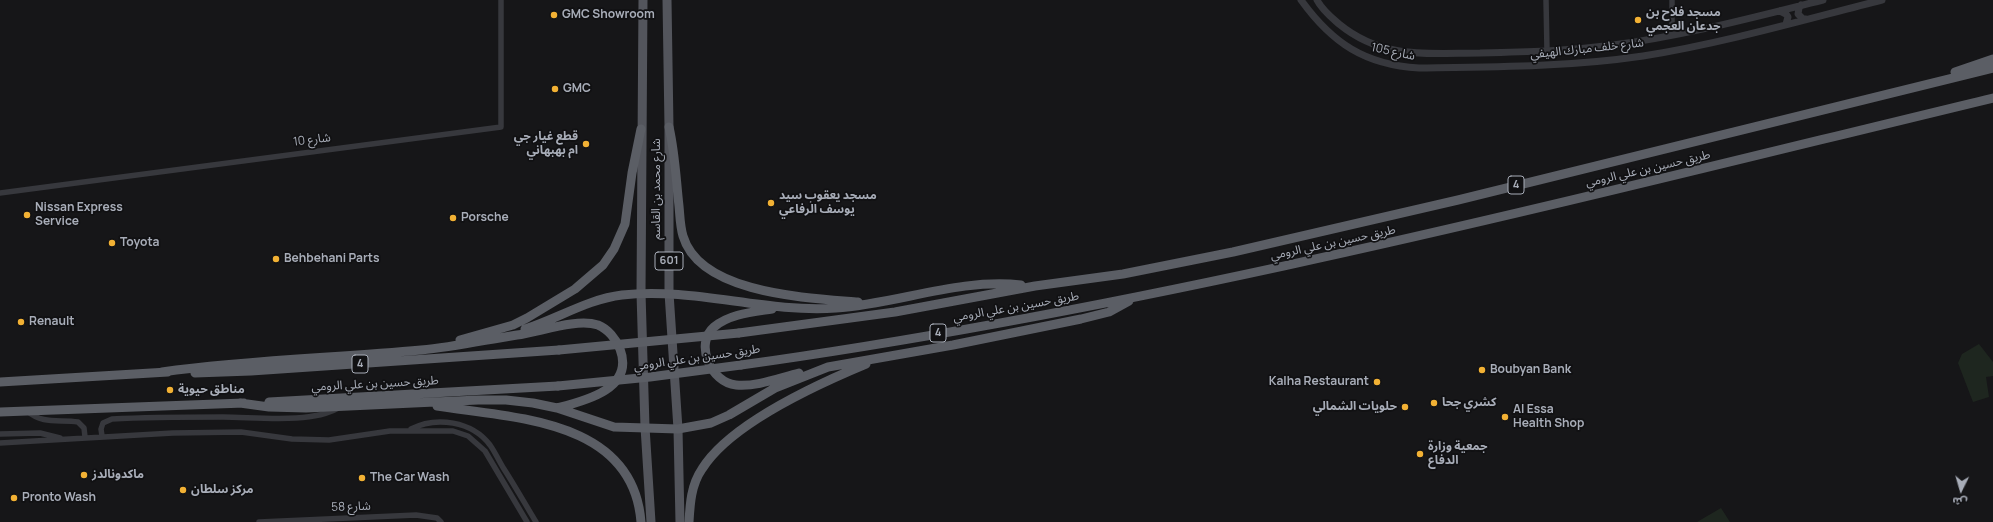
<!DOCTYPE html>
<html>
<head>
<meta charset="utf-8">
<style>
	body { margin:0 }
	#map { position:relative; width:1993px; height:522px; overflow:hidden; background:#161618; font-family:Manrope,"Noto Sans Arabic",sans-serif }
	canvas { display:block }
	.north { position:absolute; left:1941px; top:470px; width:40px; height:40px; -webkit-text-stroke:3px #111113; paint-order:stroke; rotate:185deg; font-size:11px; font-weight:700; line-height:16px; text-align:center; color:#a8adb8 }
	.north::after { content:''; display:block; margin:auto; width:14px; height:18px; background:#a8adb8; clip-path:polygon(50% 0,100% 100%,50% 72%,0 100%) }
</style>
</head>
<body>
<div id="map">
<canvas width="1993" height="522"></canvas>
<div class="north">ش</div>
</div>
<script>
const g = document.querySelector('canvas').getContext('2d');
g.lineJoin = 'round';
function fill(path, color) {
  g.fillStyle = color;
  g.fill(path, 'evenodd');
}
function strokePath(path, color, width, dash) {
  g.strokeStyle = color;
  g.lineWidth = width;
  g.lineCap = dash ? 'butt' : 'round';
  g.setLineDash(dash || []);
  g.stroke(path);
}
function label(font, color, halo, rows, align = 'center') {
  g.font = font + ' Manrope,"Noto Sans Arabic",sans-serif';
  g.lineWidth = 3.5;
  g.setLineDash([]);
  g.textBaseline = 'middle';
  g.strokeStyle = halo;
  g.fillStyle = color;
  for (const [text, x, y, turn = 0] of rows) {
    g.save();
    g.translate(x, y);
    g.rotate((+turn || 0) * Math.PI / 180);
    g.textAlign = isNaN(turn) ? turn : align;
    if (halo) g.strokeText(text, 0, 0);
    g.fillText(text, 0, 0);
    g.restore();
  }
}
fill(new Path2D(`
	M1979 344 1993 362V376L1986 377 1989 397 1973 402 1958 363 1962 354Z
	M1721 508 1730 522H1697Z`), '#1e261f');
strokePath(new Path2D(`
	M1546 0 1547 51
	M1672 0V34
	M0 193 501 127V0
	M27 411C43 425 60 419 78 422L84 428 85 437
	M411 429C436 416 472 421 490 445 495 452 499 461 504 469 515 486 525 504 536 522
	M0 434 40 433 60 438
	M102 436 101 429 103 423 112 419C149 417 186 417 223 417 256 417 310 424 338 408
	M0 443 173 433 241 432 292 439 329 440 390 431H453L468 436 485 451 527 522
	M259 522 416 515 437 518 441 522`), '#37383d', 5.5);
strokePath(new Path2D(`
	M1301 0C1332 43 1365 65 1419 68 1494 67 1569 67 1643 56 1724 43 1803 20 1882 0
	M1317 0C1322 10 1331 17 1339 24 1383 60 1428 53 1480 53 1525 52 1569 51 1613 45 1684 36 1754 17 1823 0
	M1801 5 1799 8 1798 14 1803 19H1806
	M1780 11 1786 14 1788 17 1786 24`), '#37383d', 7);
strokePath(new Path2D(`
	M643 0 641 293 645 427 651 522
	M667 0 669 127V293L678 429 680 522`), '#53555c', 9);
strokePath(new Path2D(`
	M1955 72 1993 59
	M669 127C675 153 676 179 679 206 680 216 680 226 683 236 700 294 808 298 858 302
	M772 309C753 312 729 314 714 327 694 344 711 383 736 385 756 387 779 378 799 373
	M525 329C557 319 588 299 622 295 694 287 764 313 836 308 897 304 959 278 1021 285
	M739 333 895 312 1035 286 1123 274 1233 252 1458 200 1993 68
	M460 340 513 325 527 318 575 289 603 265 614 249 625 224 632 173 641 129
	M741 365C1164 306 1578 198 1993 98
	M162 372C248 360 335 358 421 350 454 347 485 340 517 335 540 332 576 318 598 325 608 329 616 339 620 349 635 389 584 401 557 408
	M195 373 251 371 559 350
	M0 382 168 372
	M269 402 558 386
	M240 403 269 407 306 408 478 400H506L533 403 557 408 614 427 678 429 711 423 729 415 775 388 828 367 953 345 1081 319 1109 312 1129 301
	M437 406C514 418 633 419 641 522
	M0 412 244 403
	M689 522C690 504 691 485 702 469 730 424 818 384 866 364`), '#5b5e65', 9);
strokePath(new Path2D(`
	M559 350 739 333
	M558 386 650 377 741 365`), '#5b5e65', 9);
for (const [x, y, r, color] of [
	[554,15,4,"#f2b134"],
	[1638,20,4,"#f2b134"],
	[555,89,4,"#f2b134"],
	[586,144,4,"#f2b134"],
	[771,203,4,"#f2b134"],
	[27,215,4,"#f2b134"],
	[453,218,4,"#f2b134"],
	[112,243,4,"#f2b134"],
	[276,259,4,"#f2b134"],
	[21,322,4,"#f2b134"],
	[1482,370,4,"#f2b134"],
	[1377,382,4,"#f2b134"],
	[170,390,4,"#f2b134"],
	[1434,403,4,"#f2b134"],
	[1405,407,4,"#f2b134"],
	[1505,417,4,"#f2b134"],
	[1420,454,4,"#f2b134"],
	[84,475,4,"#f2b134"],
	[362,478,4,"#f2b134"],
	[183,490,4,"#f2b134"],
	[14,498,4,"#f2b134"]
]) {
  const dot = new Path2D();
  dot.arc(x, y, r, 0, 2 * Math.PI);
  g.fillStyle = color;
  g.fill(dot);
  strokePath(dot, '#111113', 1.5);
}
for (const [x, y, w] of [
	[1516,185,16],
	[669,261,28],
	[938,333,16],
	[360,364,16]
]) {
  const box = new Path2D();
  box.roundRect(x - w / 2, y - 9, w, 18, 3);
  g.fillStyle = '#111113';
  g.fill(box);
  strokePath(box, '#a8adb8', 1);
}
label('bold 11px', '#a8adb8', null, [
	["4",1516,185],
	["601",669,261],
	["4",938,333],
	["4",360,364]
]);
label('bold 12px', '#a8adb8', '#111113', [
	["مسجد فلاح بن",1646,13],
	["جدعان العجمي",1646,27],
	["GMC Showroom",562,15],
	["GMC",563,89],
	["قطع غيار جي",578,137,"right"],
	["ام بهبهاني",578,151,"right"],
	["مسجد يعقوب سيد",779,196],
	["يوسف الرفاعي",779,210],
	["Nissan Express",35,208],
	["Service",35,222],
	["Porsche",461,218],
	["Toyota",120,243],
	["Behbehani Parts",284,259],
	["Renault",29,322],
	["Boubyan Bank",1490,370],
	["Kalha Restaurant",1369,382,"right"],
	["مناطق حيوية",178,390],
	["كشري جحا",1442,403],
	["حلويات الشمالي",1397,407,"right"],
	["Al Essa",1513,410],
	["Health Shop",1513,424],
	["جمعية وزارة",1428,447],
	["الدفاع",1428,461],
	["ماكدونالدز",92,475],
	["The Car Wash",370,478],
	["مركز سلطان",191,490],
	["Pronto Wash",22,498]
], 'left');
label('12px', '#a8adb8', '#111113', [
	["شارع خلف مبارك الهيفي",1587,49,-6],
	["شارع 105",1393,52,12],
	["شارع 10",312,140,-7],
	["طريق حسين بن علي الرومي",1648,169,-13],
	["شارع محمد بن القاسم",657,189,-90],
	["طريق حسين بن علي الرومي",1333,243,-12],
	["طريق حسين بن علي الرومي",1016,307,-10],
	["طريق حسين بن علي الرومي",697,358,-8],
	["طريق حسين بن علي الرومي",375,384,-3],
	["شارع 58",351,507,-2]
]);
</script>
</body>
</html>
